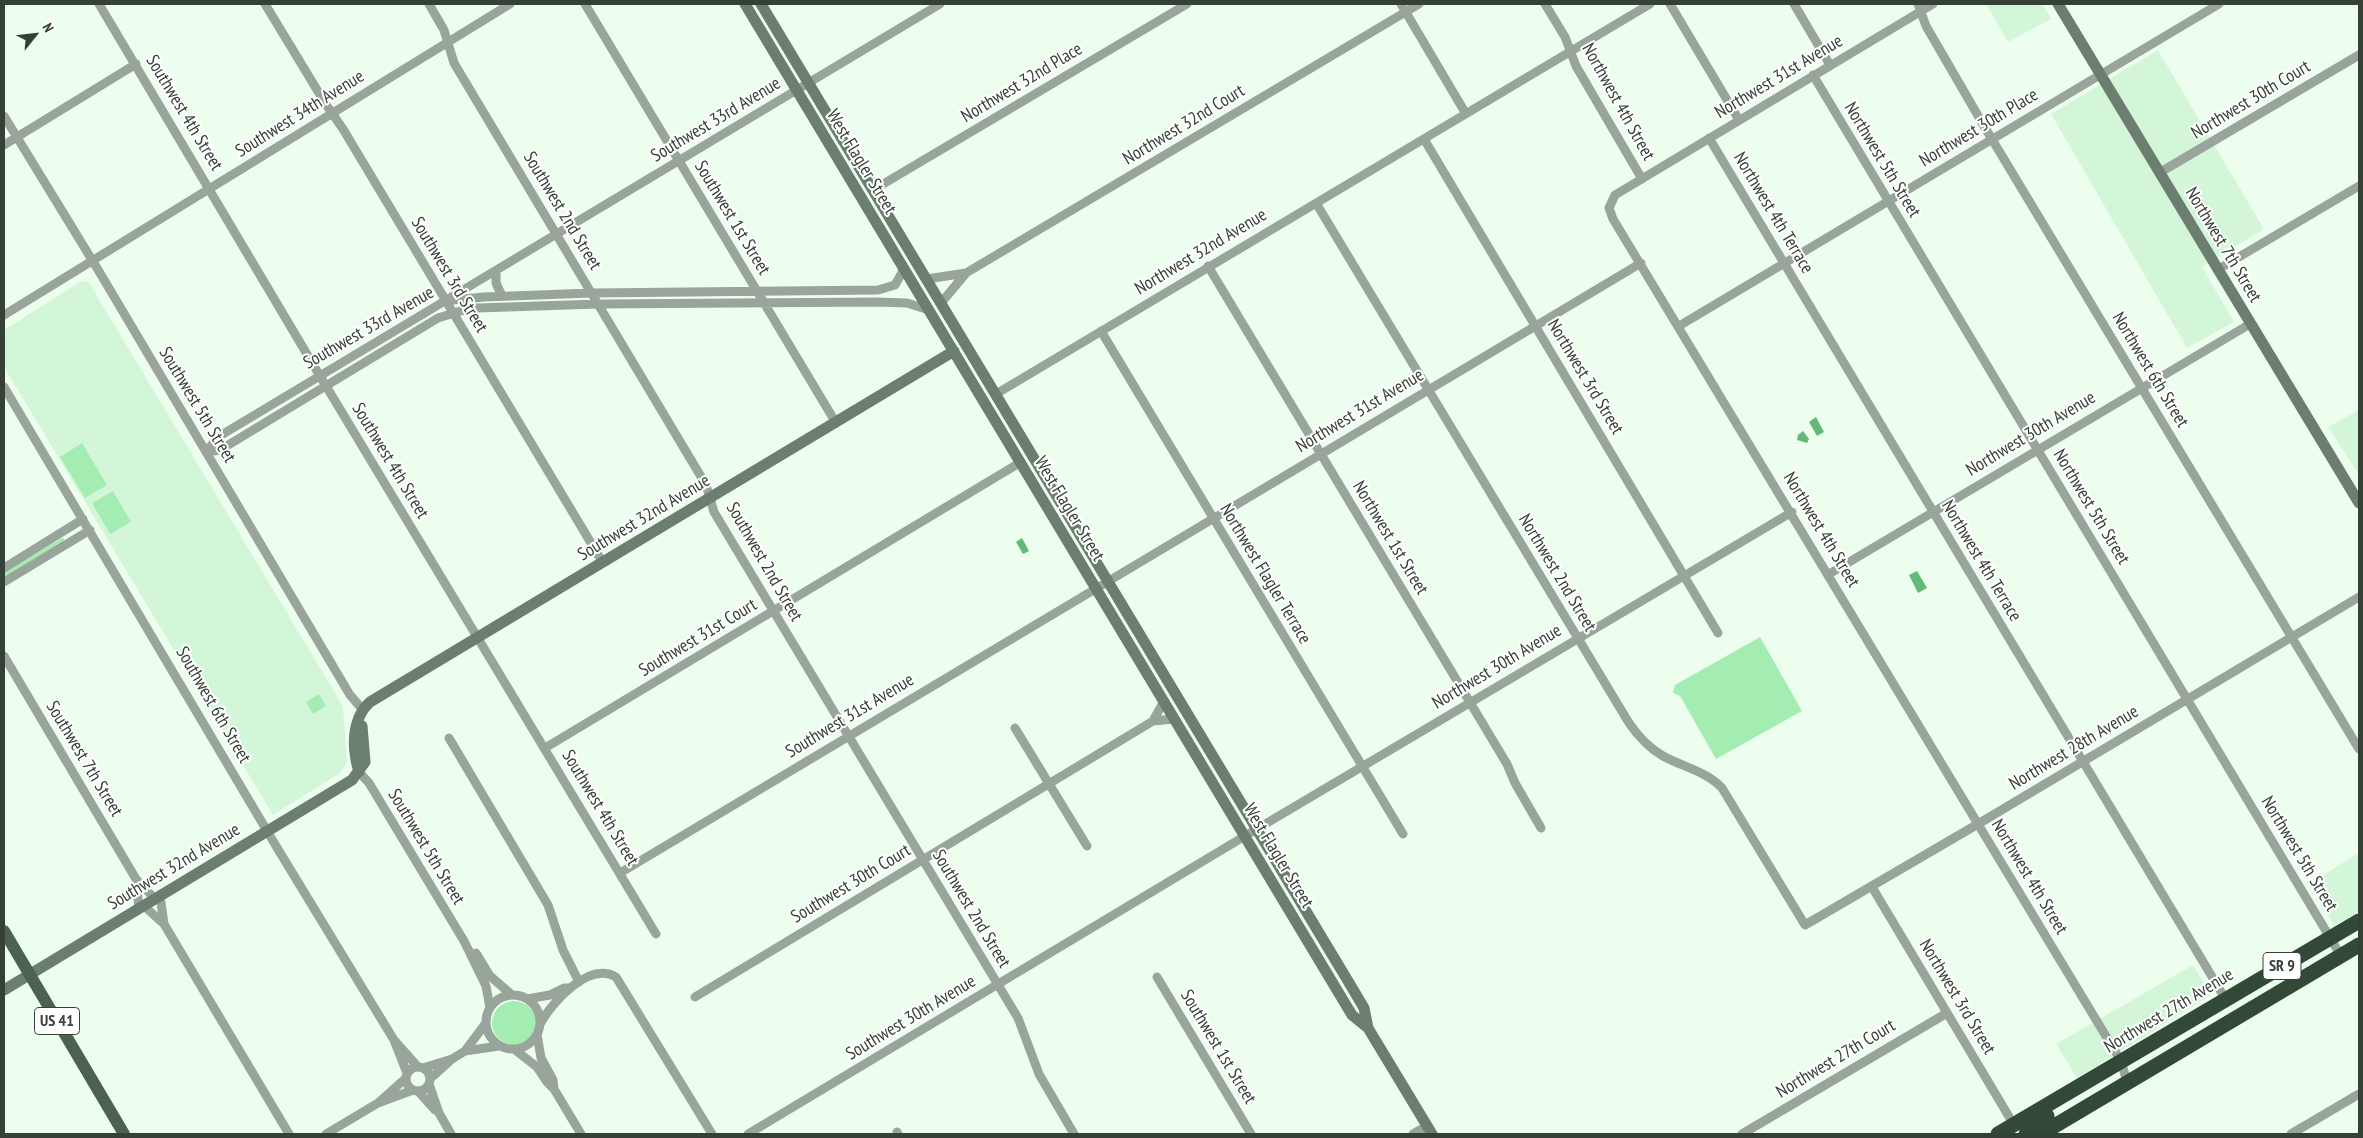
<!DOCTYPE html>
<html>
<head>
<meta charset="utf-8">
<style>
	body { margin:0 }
	#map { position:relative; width:2363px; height:1138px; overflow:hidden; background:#edfeef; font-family:"PT Sans Narrow",sans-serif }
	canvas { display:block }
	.frame { position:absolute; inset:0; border:5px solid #354036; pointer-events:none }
	.north { position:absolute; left:10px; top:10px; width:50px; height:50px; -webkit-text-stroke:4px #fff; paint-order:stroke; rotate:61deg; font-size:14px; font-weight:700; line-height:20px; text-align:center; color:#354036 }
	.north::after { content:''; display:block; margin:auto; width:18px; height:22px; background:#354036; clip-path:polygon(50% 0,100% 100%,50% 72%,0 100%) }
</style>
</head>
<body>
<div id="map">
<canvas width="2363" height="1138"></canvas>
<div class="frame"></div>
<div class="north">N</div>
</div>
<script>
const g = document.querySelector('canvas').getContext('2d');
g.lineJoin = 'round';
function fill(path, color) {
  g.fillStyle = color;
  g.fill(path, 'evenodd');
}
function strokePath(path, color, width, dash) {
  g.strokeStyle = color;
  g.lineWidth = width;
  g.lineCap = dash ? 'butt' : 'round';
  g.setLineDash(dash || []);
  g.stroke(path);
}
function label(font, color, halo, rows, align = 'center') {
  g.font = font + ' "PT Sans Narrow",sans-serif';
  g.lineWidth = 4;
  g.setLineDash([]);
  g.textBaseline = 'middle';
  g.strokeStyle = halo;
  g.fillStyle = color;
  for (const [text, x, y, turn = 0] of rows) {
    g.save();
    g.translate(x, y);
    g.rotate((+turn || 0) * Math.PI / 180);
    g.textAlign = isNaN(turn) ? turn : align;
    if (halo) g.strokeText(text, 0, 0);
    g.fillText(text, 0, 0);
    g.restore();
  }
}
fill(new Path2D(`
	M1986 4H2042L2051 19 2008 42Z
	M2158 50 2264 229 2202 267 2234 322 2187 348 2051 114Z
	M88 281 343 706 347 762 340 773 273 815 4 367V330L80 282Z
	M2359 410V475L2328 427Z
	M2359 853V911L2334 926 2310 883Z
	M2193 965 2211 995 2077 1078 2056 1044Z`), '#d3f6d8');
fill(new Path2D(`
	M82 443 107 485 85 498 60 457Z
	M113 491 131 522 110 534 92 503Z
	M62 538H64V541L4 577V572Z
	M1760 637 1802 711 1716 759 1680 696 1673 693 1675 685Z
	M319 694 326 706 313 714 306 702Z
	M492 1023a22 22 0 1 1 44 0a22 22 0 1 1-44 0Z`), '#a4edb2');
fill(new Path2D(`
	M1816 417 1824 432 1817 436 1809 422Z
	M1803 431 1809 439 1807 443 1797 440 1798 435Z
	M1022 538 1029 551 1023 554 1016 542Z
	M1917 571 1927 588 1918 593 1909 575Z`), '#63b977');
strokePath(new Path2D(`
	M99 4 314 366 656 934
	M265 4 325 103 343 129 603 563
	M429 4 444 30 454 63 706 485 714 512 1018 1018 1039 1074 1074 1134
	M585 4 836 423
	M1401 4 1466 114
	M1545 4 1565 37 1576 66 1642 179
	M1670 4 1739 120
	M1794 4 1830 65
	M1918 4 1926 26 1984 126 2359 749
	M1933 4 1615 195 1609 208 1613 219 2095 1018 2121 1061 2127 1082
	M1813 75 2341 956
	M4 116 100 273 350 695 363 710
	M1709 138 2226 1000
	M1424 139 1718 633
	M4 145 136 64
	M2159 173 2359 55
	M873 190 1187 4
	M1316 203 1629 723C1638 736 1649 748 1663 756 1683 767 1706 771 1722 788L1805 925 1978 824 2359 597
	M1208 266 1507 764 1515 783 1541 828
	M2217 270 2359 186
	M496 272V283L502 296
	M927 279 966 273
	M453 300 484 297 592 293 878 290 895 285 904 269
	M941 303 966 273 1419 4
	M4 315 510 4
	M1679 326 2219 4
	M1101 331 1403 834
	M4 387 276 846 394 1040 418 1067
	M996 394 1650 4
	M206 452 218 437 940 4
	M206 452 220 450 438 318 467 309 478 308 598 304 877 302 907 303 929 310
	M4 568 83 519
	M1829 574 2250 324
	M4 582 90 530
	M4 656 136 879 155 899
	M1153 721 1174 719
	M1015 728 1087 846
	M449 738 548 905 563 950 579 982
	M545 748 1021 462
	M359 772 369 783 464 941 486 986 490 1008
	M620 873 1641 263
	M136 879 139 909
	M1872 887 2014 1125
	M160 896 164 924
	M144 906 164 924 289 1134
	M476 953 490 976 512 995
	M1157 977 1251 1134
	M486 1022a27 27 0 1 1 54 0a27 27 0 1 1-54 0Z
	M695 997 1153 721 1164 701
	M527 999 550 995 564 988H570
	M540 1024C552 1002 589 961 616 977L712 1134
	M537 1034 541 1058 553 1080 554 1089
	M394 1040 407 1073
	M514 1049 537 1067 547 1082 554 1089 581 1134
	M465 1051 486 1023
	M406 1079a12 12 0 1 1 24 0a12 12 0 1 1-24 0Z
	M423 1068 452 1059 465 1051 499 1046
	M430 1079 452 1059
	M429 1084 439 1113 451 1134
	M418 1091 435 1110
	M378 1103 406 1078
	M897 1132 898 1134
	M326 1134 378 1103 413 1090
	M748 1134 1245 836 1792 512
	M1413 1134 1427 1126
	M1742 1134 1947 1013
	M2291 1134 2359 1094`), '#99a59b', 9);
strokePath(new Path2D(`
	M745 4 1352 1015 1368 1028
	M761 4 1351 986 1364 1008 1368 1028 1432 1134
	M2058 4 2359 503
	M359 772C352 749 351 719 370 702L954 351
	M4 990 352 780 365 762 362 726`), '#6c7e6f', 11);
strokePath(new Path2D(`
	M4 931 124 1134`), '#4c6150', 12);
strokePath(new Path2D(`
	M1998 1134 2359 921
	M2026 1134 2031 1126 2047 1116
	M2041 1134 2359 945`), '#314936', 15);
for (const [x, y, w] of [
	[2282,966,38],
	[57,1021,45]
]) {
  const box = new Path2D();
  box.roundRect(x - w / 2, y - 13.5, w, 27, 4);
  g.fillStyle = '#fff';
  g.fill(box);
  strokePath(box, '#354036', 1);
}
label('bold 16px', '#354036', null, [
	["SR 9",2282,966],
	["US 41",57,1021]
]);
label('18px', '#354036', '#fff', [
	["Northwest 31st Avenue",1779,77,-31],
	["Northwest 32nd Place",1022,83,-31],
	["Northwest 30th Court",2251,100,-31],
	["Northwest 4th Street",1618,102,61],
	["Southwest 4th Street",184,113,59],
	["Southwest 34th Avenue",300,114,-32],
	["Southwest 33rd Avenue",716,120,-31],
	["Northwest 32nd Court",1184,125,-31],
	["Northwest 30th Place",1979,128,-31],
	["Northwest 5th Street",1882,160,59],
	["West Flagler Street",861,162,59],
	["Southwest 2nd Street",562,211,59],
	["Northwest 4th Terrace",1773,213,59],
	["Southwest 1st Street",732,218,59],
	["Northwest 7th Street",2223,245,59],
	["Northwest 32nd Avenue",1201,252,-31],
	["Southwest 3rd Street",449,275,59],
	["Southwest 33rd Avenue",369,328,-30],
	["Northwest 6th Street",2150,370,59],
	["Northwest 3rd Street",1585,377,59],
	["Southwest 5th Street",197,405,59],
	["Northwest 31st Avenue",1360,411,-31],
	["Northwest 30th Avenue",2031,434,-31],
	["Southwest 4th Street",390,461,59],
	["Northwest 5th Street",2091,507,59],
	["West Flagler Street",1069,509,59],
	["Southwest 32nd Avenue",644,518,-31],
	["Northwest 4th Street",1821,530,59],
	["Northwest 1st Street",1390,538,59],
	["Northwest 4th Terrace",1981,561,59],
	["Southwest 2nd Street",764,562,60],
	["Northwest 2nd Street",1557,573,59],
	["Northwest Flagler Terrace",1265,574,59],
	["Southwest 31st Court",698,638,-31],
	["Northwest 30th Avenue",1497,667,-31],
	["Southwest 6th Street",213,705,60],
	["Southwest 31st Avenue",850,716,-31],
	["Northwest 28th Avenue",2074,748,-31],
	["Southwest 7th Street",84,759,59],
	["Southwest 4th Street",600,808,59],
	["Southwest 5th Street",426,847,59],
	["Northwest 5th Street",2299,854,59],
	["West Flagler Street",1278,856,59],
	["Southwest 32nd Avenue",174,867,-31],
	["Northwest 4th Street",2029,877,59],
	["Southwest 30th Court",851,884,-31],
	["Southwest 2nd Street",971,909,59],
	["Northwest 3rd Street",1957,997,59],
	["Northwest 27th Avenue",2169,1011,-31],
	["Southwest 30th Avenue",911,1018,-31],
	["Southwest 1st Street",1218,1047,59],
	["Northwest 27th Court",1836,1059,-31]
]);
</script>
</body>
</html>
